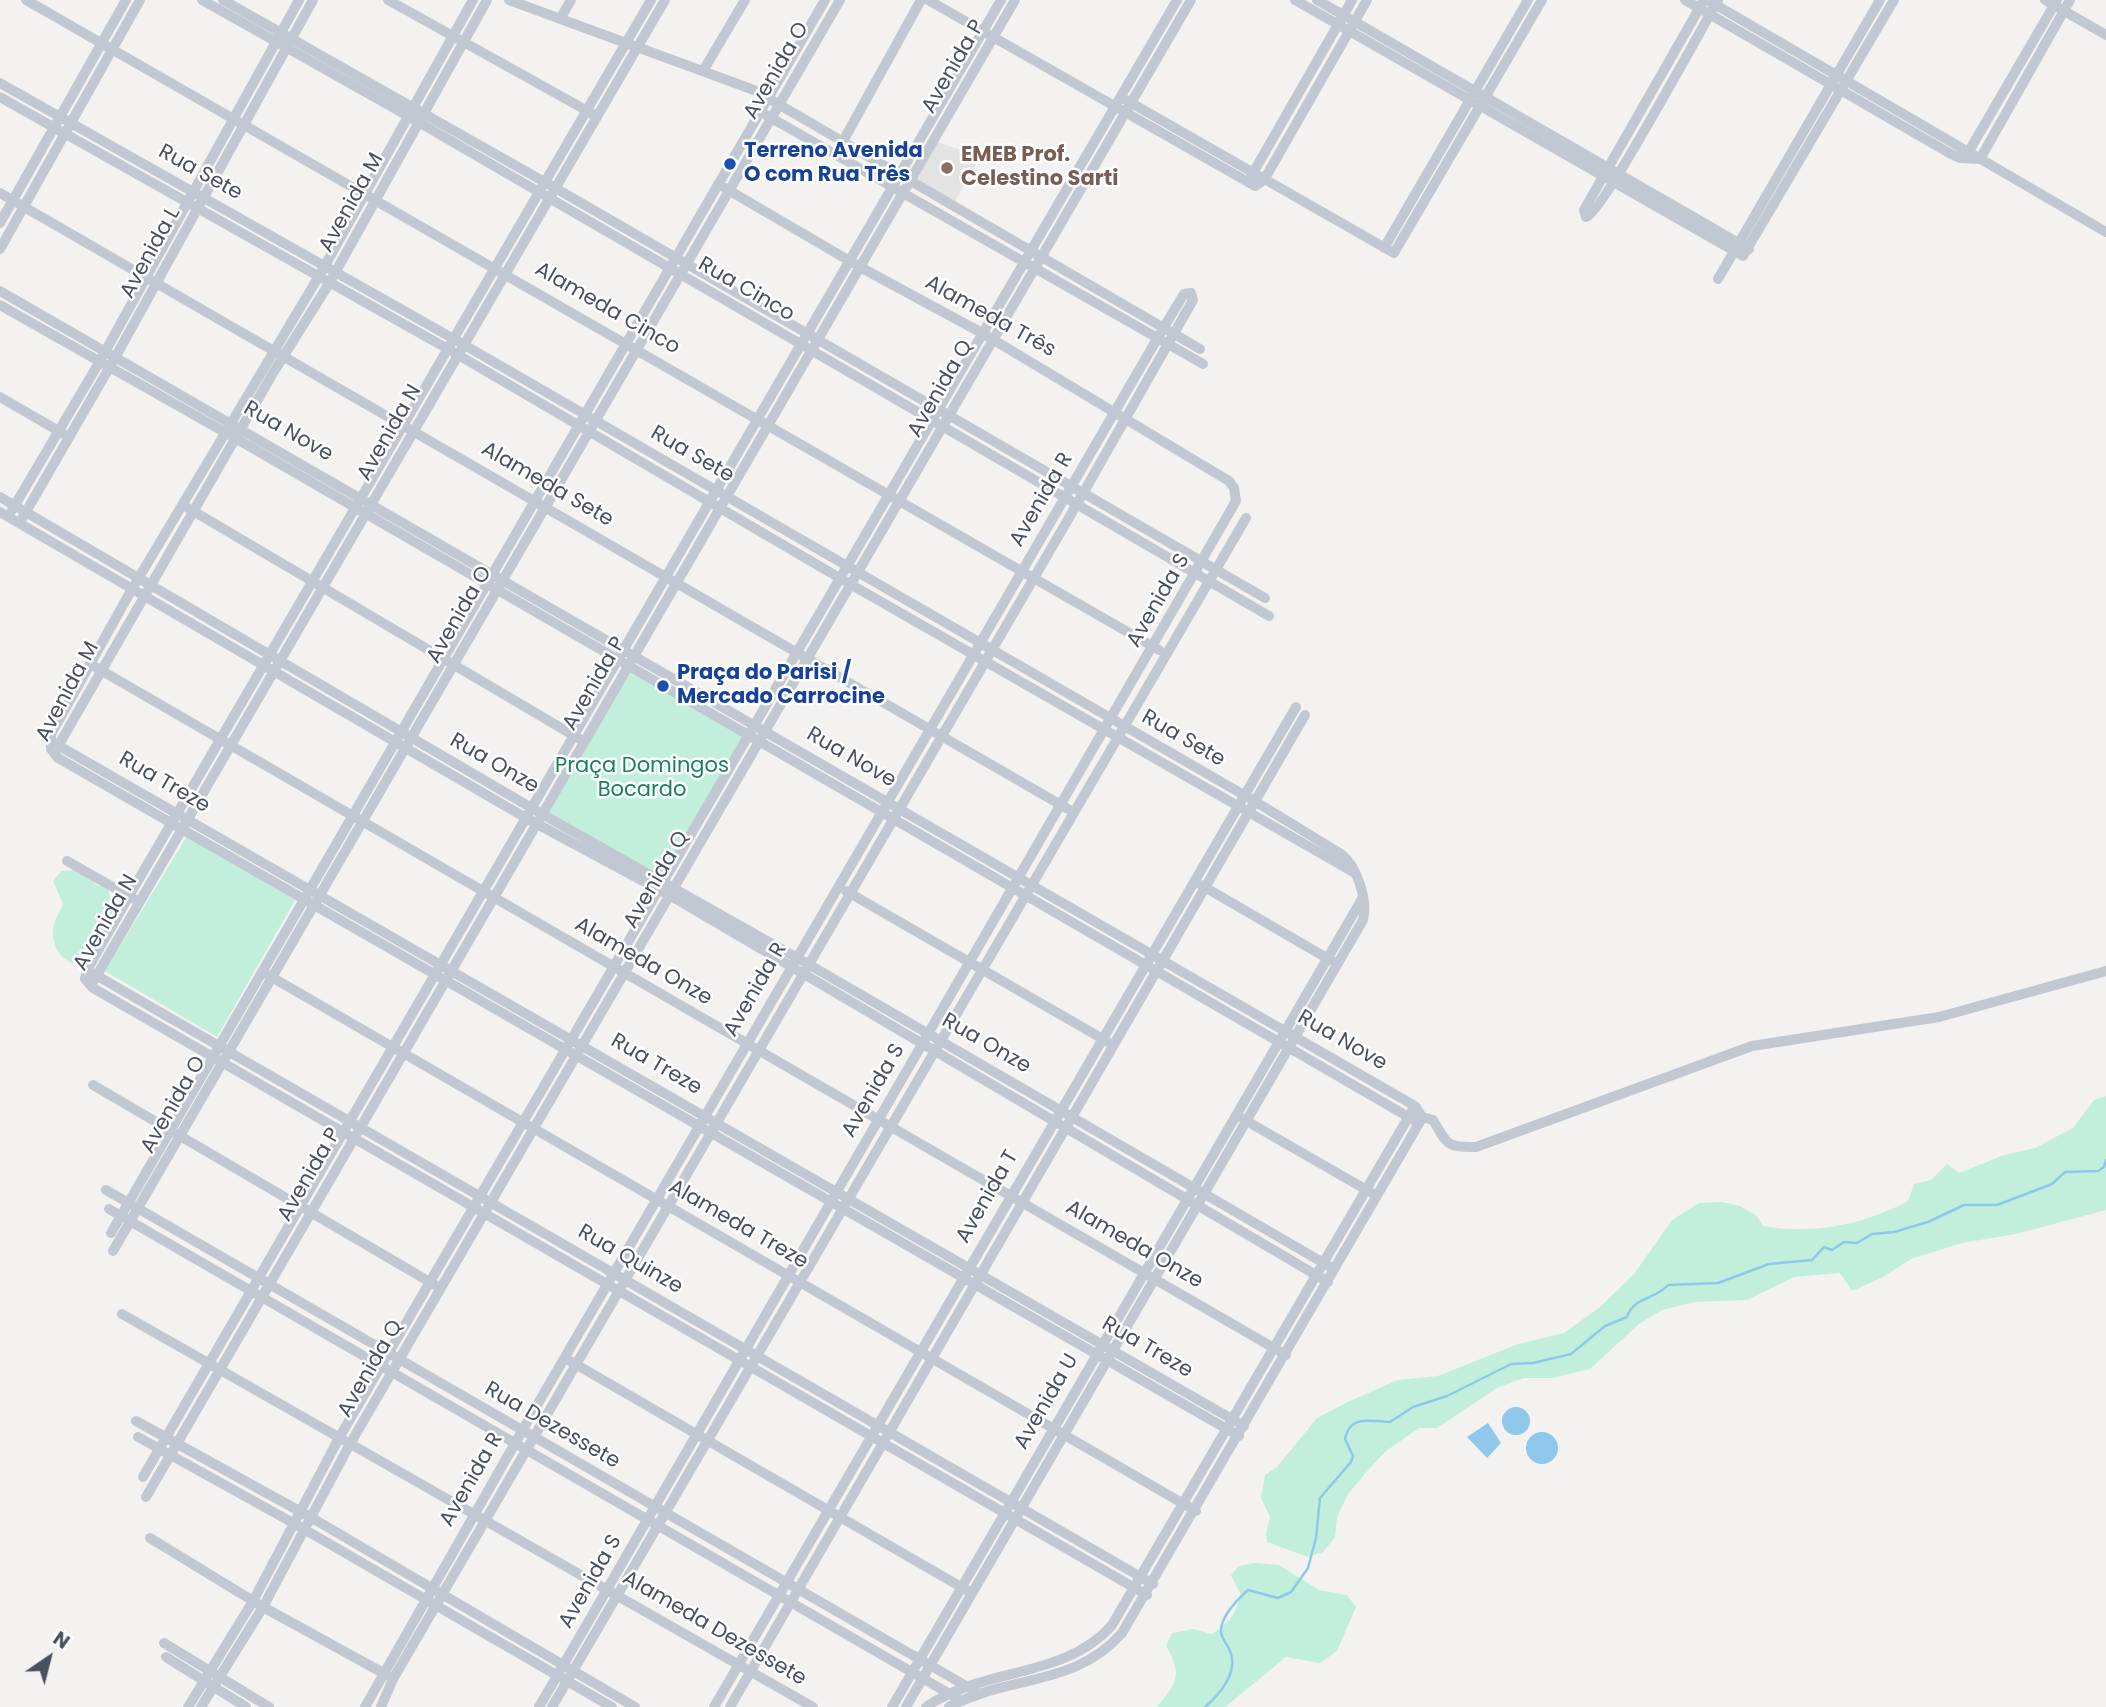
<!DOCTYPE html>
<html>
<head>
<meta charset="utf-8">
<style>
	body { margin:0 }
	#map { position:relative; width:2106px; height:1707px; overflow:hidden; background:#f3f2f1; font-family:Poppins,sans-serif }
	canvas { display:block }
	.north { position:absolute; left:14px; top:1623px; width:70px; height:70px; -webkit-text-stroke:5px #fff; paint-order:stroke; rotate:35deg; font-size:19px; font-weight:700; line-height:28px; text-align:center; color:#49505f }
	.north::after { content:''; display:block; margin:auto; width:24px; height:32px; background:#49505f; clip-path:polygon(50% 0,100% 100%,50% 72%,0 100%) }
</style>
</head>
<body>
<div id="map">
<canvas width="2106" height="1707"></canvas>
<div class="north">N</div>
</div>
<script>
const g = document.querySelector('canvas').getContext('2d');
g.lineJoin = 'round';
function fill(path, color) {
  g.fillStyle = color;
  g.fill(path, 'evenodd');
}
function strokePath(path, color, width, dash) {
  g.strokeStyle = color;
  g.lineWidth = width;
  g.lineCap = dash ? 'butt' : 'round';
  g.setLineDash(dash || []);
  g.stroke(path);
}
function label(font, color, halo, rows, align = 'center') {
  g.font = font + ' Poppins,sans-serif';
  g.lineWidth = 5;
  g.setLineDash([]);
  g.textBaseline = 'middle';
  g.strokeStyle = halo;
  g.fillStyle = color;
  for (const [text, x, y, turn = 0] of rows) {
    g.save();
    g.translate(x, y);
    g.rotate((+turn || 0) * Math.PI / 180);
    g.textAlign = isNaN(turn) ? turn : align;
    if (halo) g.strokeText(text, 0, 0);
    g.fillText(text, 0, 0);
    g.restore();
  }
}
fill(new Path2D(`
	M938 142 980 157 954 203 914 180Z`), '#e4e3e3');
fill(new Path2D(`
	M628 668 746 737 663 879 544 814Z
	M187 836 295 900 217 1037 105 971Z
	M74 870 87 874 96 885 108 888 114 913 89 959 77 964C59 961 50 942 54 925 55 917 61 911 63 904L53 881 61 871Z
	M2106 1096V1210L2016 1234 1962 1243 1911 1259 1883 1277 1852 1291 1840 1273 1794 1277 1747 1300 1694 1302 1662 1310 1639 1324 1590 1369 1552 1378H1524L1497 1388 1437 1428H1419L1386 1451 1369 1469 1348 1494 1337 1517 1335 1537 1323 1552 1308 1557 1267 1542 1266 1533 1270 1517 1261 1498 1265 1475 1277 1467 1317 1418 1350 1401 1398 1380 1438 1376 1518 1344 1564 1333 1600 1307 1634 1274 1672 1220 1699 1203 1722 1202 1740 1206 1757 1216 1763 1226C1813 1235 1863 1225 1908 1201L1914 1184 1931 1180 1947 1164 1959 1173 2004 1155 2035 1148 2073 1128 2094 1100Z
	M1256 1563 1279 1565 1319 1590 1347 1595 1356 1607 1337 1651 1320 1663 1286 1657 1225 1707H1157C1177 1682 1183 1676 1166 1646L1172 1633 1194 1629 1211 1634C1229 1624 1235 1615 1241 1595L1231 1575 1239 1566Z`), '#c1efdb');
fill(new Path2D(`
	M1502 1421a14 14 0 1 1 28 0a14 14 0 1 1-28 0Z
	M1488 1423 1501 1443 1487 1458 1467 1437Z
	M1526 1448a16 16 0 1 1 32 0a16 16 0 1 1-32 0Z`), '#8fc8eb');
strokePath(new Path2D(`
	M1205 1707C1220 1694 1239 1672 1230 1651 1227 1643 1221 1639 1221 1631 1221 1616 1238 1599 1248 1590L1278 1598 1291 1592 1308 1568 1316 1538 1320 1498 1351 1462 1353 1456 1345 1439C1349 1415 1371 1421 1390 1422L1413 1407 1447 1396 1511 1364 1533 1363 1571 1354 1605 1326 1627 1317C1633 1297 1655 1300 1668 1285L1718 1283 1769 1264 1812 1260 1824 1247 1832 1250 1844 1242 1857 1243 1872 1234 1894 1232 1928 1222 1964 1205H1997L2052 1184 2065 1172 2098 1171 2104 1167 2106 1160`), '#8fc8eb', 2.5);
strokePath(new Path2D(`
	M26 0 1159 650
	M202 0 408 116 1269 616
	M223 0 557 189 1265 598
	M388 0 593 114
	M473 0 319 276 132 589 51 734V749L58 758 1239 1436
	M509 0 754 90 1200 349
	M651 0 129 896 87 970 85 979 93 988 1147 1595
	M928 0 1255 186 1264 180 1367 0
	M1295 0 1743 256 1894 0
	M1317 0 1749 249
	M1685 0 1951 154 1960 158 1980 159 2070 0
	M1704 0 1584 210 1586 217C1600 216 1703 26 1718 0
	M2045 0 2106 35
	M1709 1 2106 232
	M560 19 571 0
	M703 71 745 0
	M0 83 454 339 1256 802 1341 854C1357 866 1368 900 1363 920L906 1707
	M0 97 448 349 850 584 1355 873
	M1126 100 1394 253 1542 0
	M766 115 1203 364
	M842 143 921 0
	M1965 158 2057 0
	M1249 180 1352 0
	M0 193 1068 809
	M0 223 126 0
	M1384 248 1528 0
	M0 249 140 0
	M1718 279 1880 0
	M0 291 1415 1106 1422 1117
	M0 305 235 438 1419 1123
	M0 397 64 434
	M0 497 542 814 808 964 1334 1269
	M188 508 578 738
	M12 510 100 361 299 0
	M0 512 526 818 671 896 1328 1282
	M23 517 116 356 313 0
	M90 664 1286 1355
	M47 739 1244 1426
	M57 748 273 373 330 282 487 0
	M67 861 134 899
	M1201 885 1332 961
	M846 891 1108 1042
	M87 970 1153 1584
	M268 975 1196 1511
	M93 982 665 0
	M93 1085 435 1285
	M1422 1117 1433 1120C1447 1143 1445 1148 1476 1147L1752 1046 1939 1017 2106 971
	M1243 1119 1372 1193
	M106 1190 980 1694
	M109 1209 962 1701
	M111 1233 825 0
	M113 1251 840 0
	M122 1314 813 1707
	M570 1361 968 1591
	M136 1421 312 1518 635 1707
	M138 1437 295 1524 612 1707
	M143 1477 1001 0
	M146 1497 1015 0
	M150 1538 263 1607 387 1675
	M164 1643 269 1707
	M166 1657 246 1707
	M188 1707 253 1601 339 1438 1177 0
	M201 1707 263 1607 350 1444 1191 0
	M365 1707 522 1431 1164 327 1184 294 1191 293 1193 300 1077 504 393 1679 381 1707
	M539 1707 1236 501 1234 488 1229 481 982 333 860 267 718 184
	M552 1707 1246 518
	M714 1707 1296 707
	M730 1707 1305 715
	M892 1707 1362 899
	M926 1707C983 1667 1065 1679 1112 1625L1412 1111
	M949 1707C1008 1675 1075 1687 1122 1633L1421 1120`), '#c2c8d2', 10);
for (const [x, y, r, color] of [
	[730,164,7,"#1a4fb4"],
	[947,168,7,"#8d6e63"],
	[663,686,7,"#1a4fb4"]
]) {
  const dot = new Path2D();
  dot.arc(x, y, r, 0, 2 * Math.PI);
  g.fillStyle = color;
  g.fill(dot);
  strokePath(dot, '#fff', 2.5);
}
label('21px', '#49505f', '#fff', [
	["Avenida P",954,67,-60],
	["Avenida O",777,71,-60],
	["Rua Sete",200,173,29],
	["Avenida M",352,203,-61],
	["Avenida L",151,253,-61],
	["Rua Cinco",746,290,30],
	["Alameda Cinco",607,309,30],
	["Alameda Três",990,317,29],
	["Avenida Q",941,389,-60],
	["Rua Nove",288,432,30],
	["Avenida N",390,433,-60],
	["Rua Sete",692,455,30],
	["Alameda Sete",547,485,30],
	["Avenida R",1042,500,-60],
	["Avenida S",1159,601,-60],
	["Avenida O",460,615,-60],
	["Avenida P",595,684,-60],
	["Avenida M",68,692,-62],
	["Rua Sete",1183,739,30],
	["Rua Nove",851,758,30],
	["Rua Onze",494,764,30],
	["Rua Treze",164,783,30],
	["Avenida Q",657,880,-60],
	["Avenida N",106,923,-60],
	["Alameda Onze",643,962,30],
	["Avenida R",756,990,-60],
	["Rua Nove",1342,1041,30],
	["Rua Onze",986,1044,30],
	["Rua Treze",656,1065,30],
	["Avenida S",874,1091,-60],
	["Avenida O",174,1105,-60],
	["Avenida P",310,1175,-60],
	["Avenida T",988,1197,-60],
	["Alameda Treze",738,1225,30],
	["Alameda Onze",1134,1245,30],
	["Rua Quinze",630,1260,30],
	["Rua Treze",1147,1348,30],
	["Avenida Q",371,1369,-60],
	["Avenida U",1047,1402,-60],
	["Rua Dezessete",552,1426,30],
	["Avenida R",472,1480,-60],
	["Avenida S",591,1582,-60],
	["Alameda Dezessete",714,1629,30]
]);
label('bold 21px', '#164399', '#fff', [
	["Terreno Avenida",744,152],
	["O com Rua Três",744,176],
	["Praça do Parisi /",677,674],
	["Mercado Carrocine",677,698]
], 'left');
label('bold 21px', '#785e54', '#fff', [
	["EMEB Prof.",961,156],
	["Celestino Sarti",961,180]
], 'left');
label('21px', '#19815f', '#fff', [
	["Praça Domingos",642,767],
	["Bocardo",642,791]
]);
</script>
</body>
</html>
